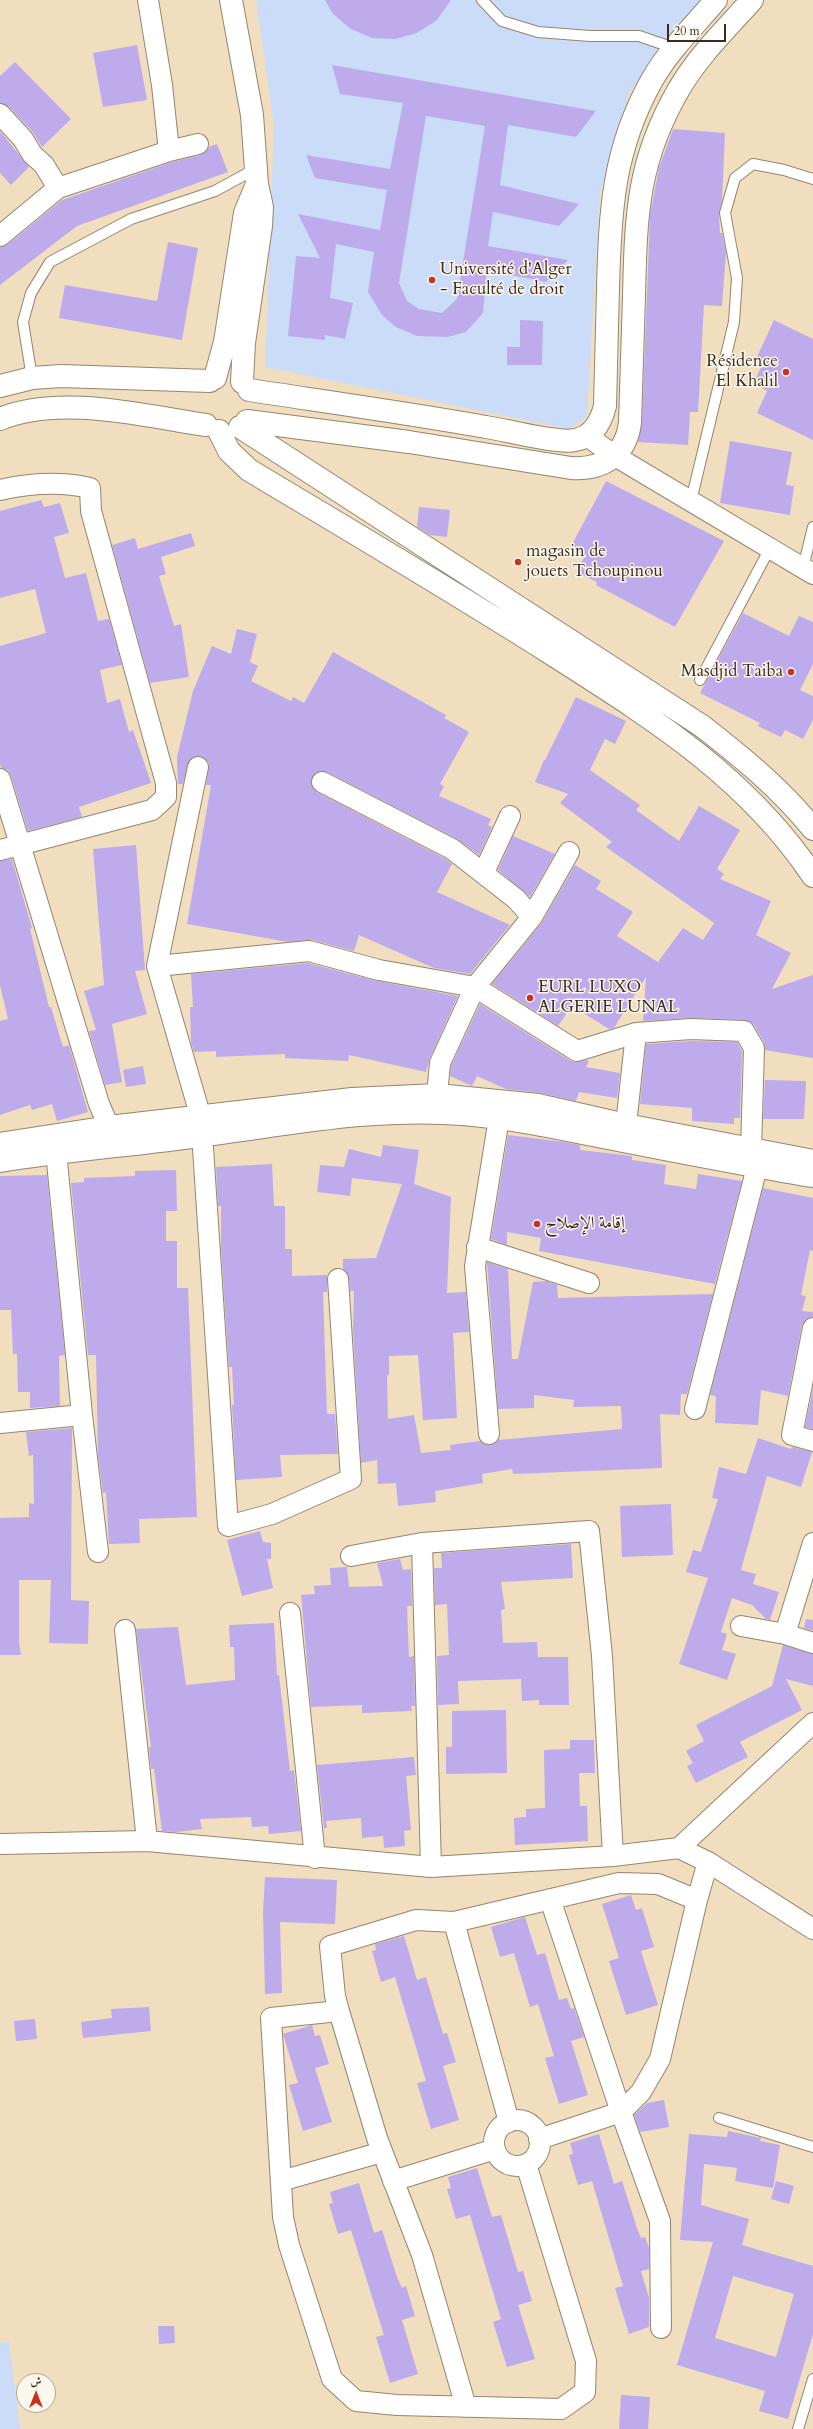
<!DOCTYPE html>
<html>
<head>
<meta charset="utf-8">
<style>
	body { margin:0 }
	#map { position:relative; width:813px; height:2429px; overflow:hidden; background:#f0debe; font-family:Cardo,Amiri,serif }
	canvas { display:block }
	.north { position:absolute; left:16px; top:2373px; width:40px; height:40px; box-sizing:border-box; background:#fbf7ec; border:1px solid #aea59a; border-radius:50%; rotate:0deg; font-size:11px; font-weight:700; line-height:16px; text-align:center; color:#3b2a1e }
	.north::after { content:''; display:block; margin:auto; width:14px; height:18px; background:#c8321e; clip-path:polygon(50% 0,100% 100%,50% 72%,0 100%) }
	.scale { position:absolute; left:667px; top:24px; width:59px; height:18px; box-sizing:border-box; border:2px solid #3b2a1e; border-top:0; padding-left:5px; font-size:12px; line-height:14px; white-space:nowrap; color:#3b2a1e; -webkit-text-stroke:3px #fbf7ec; paint-order:stroke }
</style>
</head>
<body>
<div id="map">
<canvas width="813" height="2429"></canvas>
<div class="north">ش</div>
<div class="scale">20 m</div>
</div>
<script>
const g = document.querySelector('canvas').getContext('2d');
g.lineJoin = 'round';
function fill(path, color) {
  g.fillStyle = color;
  g.fill(path, 'evenodd');
}
function strokePath(path, color, width, dash) {
  g.strokeStyle = color;
  g.lineWidth = width;
  g.lineCap = dash ? 'butt' : 'round';
  g.setLineDash(dash || []);
  g.stroke(path);
}
function label(font, color, halo, rows, align = 'center') {
  g.font = font + ' Cardo,Amiri,serif';
  g.lineWidth = 3;
  g.setLineDash([]);
  g.textBaseline = 'middle';
  g.strokeStyle = halo;
  g.fillStyle = color;
  for (const [text, x, y, turn = 0] of rows) {
    g.save();
    g.translate(x, y);
    g.rotate((+turn || 0) * Math.PI / 180);
    g.textAlign = isNaN(turn) ? turn : align;
    if (halo) g.strokeText(text, 0, 0);
    g.fillText(text, 0, 0);
    g.restore();
  }
}
fill(new Path2D(`
	M256 0H710L630 90 600 193 587 417 569 429 265 367 274 127Z
	M9 2341 20 2429H0V2343Z`), '#cbdcf9');
fill(new Path2D(`
	M325 0H451L437 20 417 33 395 39 372 38 351 29 333 14Z
	M137 45 147 100 103 107 93 53Z
	M15 62 71 119 42 147 32 131 8 106 0 103V76Z
	M332 65 596 111 576 137 508 125 500 185 579 204 559 226 493 212 488 246 568 260 546 282 487 270 483 313 466 332 448 337 417 336 396 327 382 315 368 292 374 252 336 244 330 298 353 303 345 339 325 335V340L288 336 296 256 320 258 298 214 380 230 387 190 315 178 306 155 390 169 403 103 340 94ZM426 116 485 126 457 299 442 313 419 309 407 301 399 283Z
	M673 129 725 133 722 201 719 214 720 233H722L726 252 722 306 704 305 698 412H690L688 445 638 442 642 423 650 215 659 168Z
	M0 131 29 167 11 185 0 173Z
	M217 144 228 172 77 226 0 285V247L7 245 62 200 172 162 201 155 209 147Z
	M168 242 198 248 182 340 59 318 65 285 157 301Z
	M520 320 543 321 542 365H507V347H520Z
	M774 320 813 339V440L757 413 767 391 754 383 764 360 757 357Z
	M730 441 792 452 786 485 794 486 790 515 720 503Z
	M606 481 724 541 675 627 596 585 597 582 576 572 585 556 570 548Z
	M41 500 44 507 60 503 69 533 54 537 65 578 86 573 98 621 109 619 122 665 100 670 107 703 120 699 129 732 133 730 151 783 79 807 82 817 28 831 11 776 8 770 1 768 0 763V646L46 633 35 589 0 598V511Z
	M419 507 450 510 447 537 430 535 417 527Z
	M191 533 195 546 161 557 166 574 159 576 174 626 181 624 189 677 150 683 112 545 135 538 138 549Z
	M743 613 789 636 799 616 813 622V664L800 690 813 696V720L803 739 785 730 781 737 758 726 760 723 700 693Z
	M237 629 257 634 250 662 258 666 251 681 291 701 293 697 304 703 333 652 446 715 444 718 469 732 440 784 444 786 439 796 491 819 488 825 492 827 479 855 457 839 327 772H316L311 782 317 792 446 859 452 864 437 892 510 925 470 974 434 968 359 935 354 951 312 940 288 942 187 924 211 785H206L209 763 200 756 189 760 183 784H178L177 757 193 691 212 646 231 654Z
	M576 697 626 721 615 744 605 739 590 770 640 805 636 810 679 841 699 806 740 830 717 869 724 874 720 879 771 901 756 935 791 953 772 989 813 975V1058L765 1050 764 1042 754 1025 745 1020 691 1018 643 1021 646 977 614 1028 609 1029 572 1006 558 1026 492 984 541 924 575 865 601 881 596 889 633 912 617 936 658 962 683 928 703 940 714 923 606 847 612 842 560 803 568 794 535 782 544 760H545Z
	M513 836 555 854 530 897 498 870Z
	M136 845 145 970 135 971 147 1014 112 1024 122 1082 105 1085 89 1031 96 1030 84 991 104 985 93 849Z
	M12 859 32 928 30 929 49 1007H51L63 1047 69 1045 88 1112 57 1121 52 1104 32 1110 30 1105 0 1115V1021L8 1019 0 985V861Z
	M308 963 377 981 458 996 430 1058 426 1072 349 1055 348 1061 285 1058V1054L216 1057V1051L194 1052 191 1043 190 1007H193L191 974Z
	M480 1004 571 1061 576 1062 587 1060 589 1061 586 1067 620 1073 617 1098 579 1092 576 1101 541 1093 506 1089 477 1076 472 1086 450 1076 451 1066Z
	M691 1041 737 1042 742 1051 740 1118H734V1124L692 1121V1108L640 1104 646 1044Z
	M143 1066 146 1084 126 1087 123 1070Z
	M765 1080 806 1081 804 1119H763Z
	M508 1135 564 1142 580 1145V1150L632 1156V1160L666 1165 664 1184 696 1189 698 1174 742 1181 715 1284 539 1251 541 1238 507 1232V1245L491 1239Z
	M383 1145 419 1150 414 1184 451 1197 447 1293 466 1292 469 1332 453 1333 457 1418 423 1420 418 1355 389 1356V1375H387L388 1419 414 1415 421 1453 451 1450 450 1445 480 1441 490 1445 498 1440 622 1429 621 1406 573 1407 574 1400 534 1395V1408L498 1409 487 1262 508 1269 512 1359H518L533 1282 546 1281 557 1285 558 1298 713 1294 687 1394H681L680 1415 660 1414 662 1468 513 1474 512 1469 482 1474 483 1483 435 1491 436 1502 398 1506 396 1483 378 1484 377 1460 361 1463 353 1330 354 1291H350L349 1278 343 1269V1259L376 1258 402 1184 352 1178 350 1196 317 1192 320 1165 344 1167 349 1149 381 1157Z
	M272 1164 274 1206H285V1249H292V1276L327 1275V1292H323L327 1414H335L338 1454 280 1455 282 1477 236 1480 232 1405H234L232 1367H229L221 1249V1206H218L216 1167Z
	M176 1170 177 1211H166V1241H177V1288H188L197 1517 139 1519 140 1543 109 1544 106 1492 103 1493 98 1455 96 1355H88L71 1183 84 1182V1178L135 1176V1171Z
	M47 1175 65 1355 59 1356 60 1406 30 1408V1392H18L17 1354H13L11 1310H0V1176Z
	M763 1188 813 1198V1251L810 1250 801 1295 806 1296 802 1311 813 1312V1317L805 1320 802 1325 788 1396 761 1390 758 1425 715 1423 716 1396 710 1395Z
	M813 1388V1429L805 1427Z
	M72 1428 71 1600 89 1601 88 1644 49 1643 51 1580H19V1642L21 1655H0V1518L29 1517V1503L34 1504 33 1455 29 1456 26 1432Z
	M758 1438 791 1449 792 1447 812 1452 801 1487 767 1476 741 1570 756 1574 753 1584 779 1592 770 1620 766 1619 752 1605 732 1598 721 1632 727 1634 722 1650 736 1654 727 1680 679 1664 708 1578 686 1572 693 1550 701 1552 718 1499 712 1498 719 1467 746 1474Z
	M671 1504 673 1555 622 1557 620 1506Z
	M260 1531 263 1542 271 1543V1559H267L273 1588 242 1596 227 1540Z
	M571 1544 573 1578 501 1582 505 1609 501 1610 503 1643 537 1642 538 1657H568L569 1705H539V1700L522 1701 521 1679 458 1681 459 1704 438 1705 437 1656 449 1655 447 1604 435 1605 434 1568H442L441 1553Z
	M400 1559 403 1570 411 1569 412 1606H407L409 1657 414 1656 415 1706H411L412 1711 362 1713V1705L311 1707 301 1595 315 1594 314 1586 331 1585 330 1568 347 1567 349 1587 383 1586 377 1563Z
	M806 1619 813 1620V1631L804 1628Z
	M274 1623 277 1675H279L290 1771 294 1770 301 1831 269 1834 268 1826 252 1827 251 1817 200 1819 202 1829 176 1832 162 1831 154 1769H151L149 1747H151L136 1629 178 1627 186 1685 235 1680 234 1647H230L229 1625Z
	M783 1645 813 1654V1686L786 1679 802 1710 740 1742 748 1757 696 1783 687 1766 693 1763 686 1751 704 1741 696 1725 772 1686Z
	M506 1710 507 1773 446 1774V1747H452V1711Z
	M570 1740H594L595 1773H579L580 1806H587L588 1841 515 1845 514 1818 526 1817V1809L545 1808 544 1750 570 1749Z
	M414 1757 416 1775 406 1776 411 1830 404 1831 405 1846 384 1848 383 1836 362 1838 361 1818 326 1821 327 1828H324L317 1765Z
	M265 1877 337 1880 335 1924 280 1922 282 1993 265 1994 263 1912Z
	M631 1895 636 1910 642 1908 654 1947 641 1951 658 2005 626 2015 609 1961 619 1958 602 1904Z
	M525 1917 537 1955 545 1953 559 2000 567 1998 571 2009 574 2008 584 2037 571 2041 588 2095 559 2104 545 2058 554 2056 538 2004 530 2007 514 1953 500 1957 491 1927Z
	M404 1936 417 1980 426 1977 443 2034 447 2033 456 2062 443 2066 459 2120 431 2129 417 2083 426 2081 395 1977 381 1982 372 1951 376 1950 375 1944Z
	M149 2007 151 2031 83 2038 81 2022 112 2018 111 2009Z
	M35 2019 37 2039 16 2041 14 2021Z
	M312 2025 315 2036 320 2035 329 2064 315 2068 332 2122 303 2131 289 2085 298 2083 283 2034Z
	M664 2100 669 2127 640 2132 634 2115 647 2103Z
	M728 2131 761 2138 760 2141 780 2145 773 2188 735 2181 737 2168 704 2164 701 2205 749 2219 742 2245 813 2266V2334L788 2419 759 2411 765 2391 677 2365 713 2242 680 2240 689 2134 727 2137ZM733 2276 794 2294 776 2357 715 2338Z
	M599 2134 614 2184 622 2181 637 2228 641 2238 645 2237 649 2248V2269L641 2271 649 2298V2327L629 2334 615 2288 623 2286 592 2181 578 2185 569 2155 573 2154 570 2143Z
	M477 2168 492 2217 501 2215 518 2272 523 2271 532 2301 518 2305 535 2359 507 2367 493 2322 501 2319 470 2215 456 2219 447 2189 451 2188 448 2177Z
	M776 2181 794 2186 789 2204 771 2199Z
	M359 2183 374 2233 382 2230 397 2277 402 2288 406 2286 415 2316 402 2320 418 2374 390 2383 376 2337 384 2335 351 2230 338 2234 329 2204 333 2203 330 2192Z
	M158 2326H174L175 2343 159 2344Z
	M621 2395 650 2397 648 2429H619Z`), '#beabec');
const lane = new Path2D(`
	M482 0 502 21 538 32 590 36H639L674 48
	M32 378 23 322 31 293 50 262 131 219 215 191 257 168
	M691 501 734 322 737 278 725 213 735 178 753 164 784 170 813 179
	M803 568 813 527
	M700 680 770 548
	M719 2118 813 2147
	M798 2429 813 2379`);
const street = new Path2D(`
	M148 0 162 85 169 151
	M0 114 23 139 32 154 44 165 58 188
	M0 236 58 188 169 151 198 144
	M587 436 615 456 813 574
	M0 490C31 483 59 481 90 488L91 511 166 783V797L152 810 0 850
	M198 767 157 966 201 1118 228 1526 272 1514 351 1479 338 1279
	M0 779 99 1104 109 1127
	M322 782 452 849 516 899 532 917
	M484 872 510 816
	M157 966 309 951 379 970 475 987 577 1051 636 1033 691 1029 744 1031 754 1048 751 1150
	M437 1095 440 1063 475 987 532 917 569 852
	M626 1125 636 1033
	M56 1152 82 1415 98 1552
	M477 1247 589 1283
	M813 1328 792 1435 813 1441
	M695 1409 757 1167
	M0 1423 82 1415
	M489 1434 475 1266 499 1118 503 1103
	M422 1543 431 1867
	M351 1556 422 1543 589 1531 602 1656 613 1856
	M290 1613 315 1858
	M741 1626 785 1634 813 1643
	M125 1630 147 1841
	M785 1634 813 1543
	M0 1844 147 1841 431 1867 613 1856 679 1848 813 1723
	M679 1848 708 1862 813 1929
	M550 1899 621 2112 660 2221 661 2328
	M454 1922 509 2122
	M339 2011 271 2018 283 2217 289 2245 332 2379 356 2401 397 2405 561 2409 585 2392 586 2361 526 2164
	M494 2143a23 23 0 1 1 46 0a23 23 0 1 1-46 0Z
	M539 2139 621 2112 641 2092 660 2059 697 1900
	M281 2181 382 2152
	M393 2181 495 2149
	M466 2407 422 2255 377 2138 339 2011 335 1996 330 1946 416 1920 454 1922 619 1883 658 1884 697 1900 708 1862`);
const secondary = new Path2D(`
	M231 0 252 115 257 184 262 207 261 226 244 343 242 382
	M215 378 225 342 245 213 257 184
	M0 386 32 378 61 376 210 381
	M249 390C328 402 407 413 486 427 506 430 558 444 575 440 593 437 601 422 605 406 606 367 607 327 608 288 610 211 613 149 652 80 669 50 694 26 716 0
	M0 419C59 394 144 416 206 425
	M247 421 409 442 571 468C603 470 626 455 630 423 631 380 633 338 634 296 636 215 637 161 679 89 698 56 727 28 752 0
	M240 427 702 726C743 758 781 789 813 829
	M219 431 229 451 249 470C349 530 449 589 547 651 647 715 745 774 813 876
	M0 1144 109 1127 352 1099 437 1095 538 1105 626 1125 813 1161
	M0 1161C68 1150 136 1145 205 1135 291 1124 375 1107 463 1114 513 1118 563 1129 613 1139 679 1152 745 1165 812 1176`);
strokePath(lane, '#96846e', 12);
strokePath(street, '#96846e', 22);
strokePath(secondary, '#96846e', 24);
strokePath(lane, '#fff', 10);
strokePath(street, '#fff', 20);
strokePath(secondary, '#fff', 22);
for (const [x, y, r, color] of [
	[432,280,4,"#c8321e"],
	[786,372,4,"#c8321e"],
	[518,562,4,"#c8321e"],
	[791,672,4,"#c8321e"],
	[530,998,4,"#c8321e"],
	[537,1224,4,"#c8321e"]
]) {
  const dot = new Path2D();
  dot.arc(x, y, r, 0, 2 * Math.PI);
  g.fillStyle = color;
  g.fill(dot);
  strokePath(dot, '#fbf7ec', 1.5);
}
label('17px', '#3b2a1e', '#fbf7ec', [
	["Université d'Alger",440,270],
	["- Faculté de droit",440,290],
	["Résidence",778,362,"right"],
	["El Khalil",778,382,"right"],
	["magasin de",526,552],
	["jouets Tchoupinou",526,572],
	["Masdjid Taiba",783,672,"right"],
	["EURL LUXO",538,988],
	["ALGERIE LUNAL",538,1008],
	["إقامة الإصلاح",545,1224]
], 'left');
</script>
</body>
</html>
